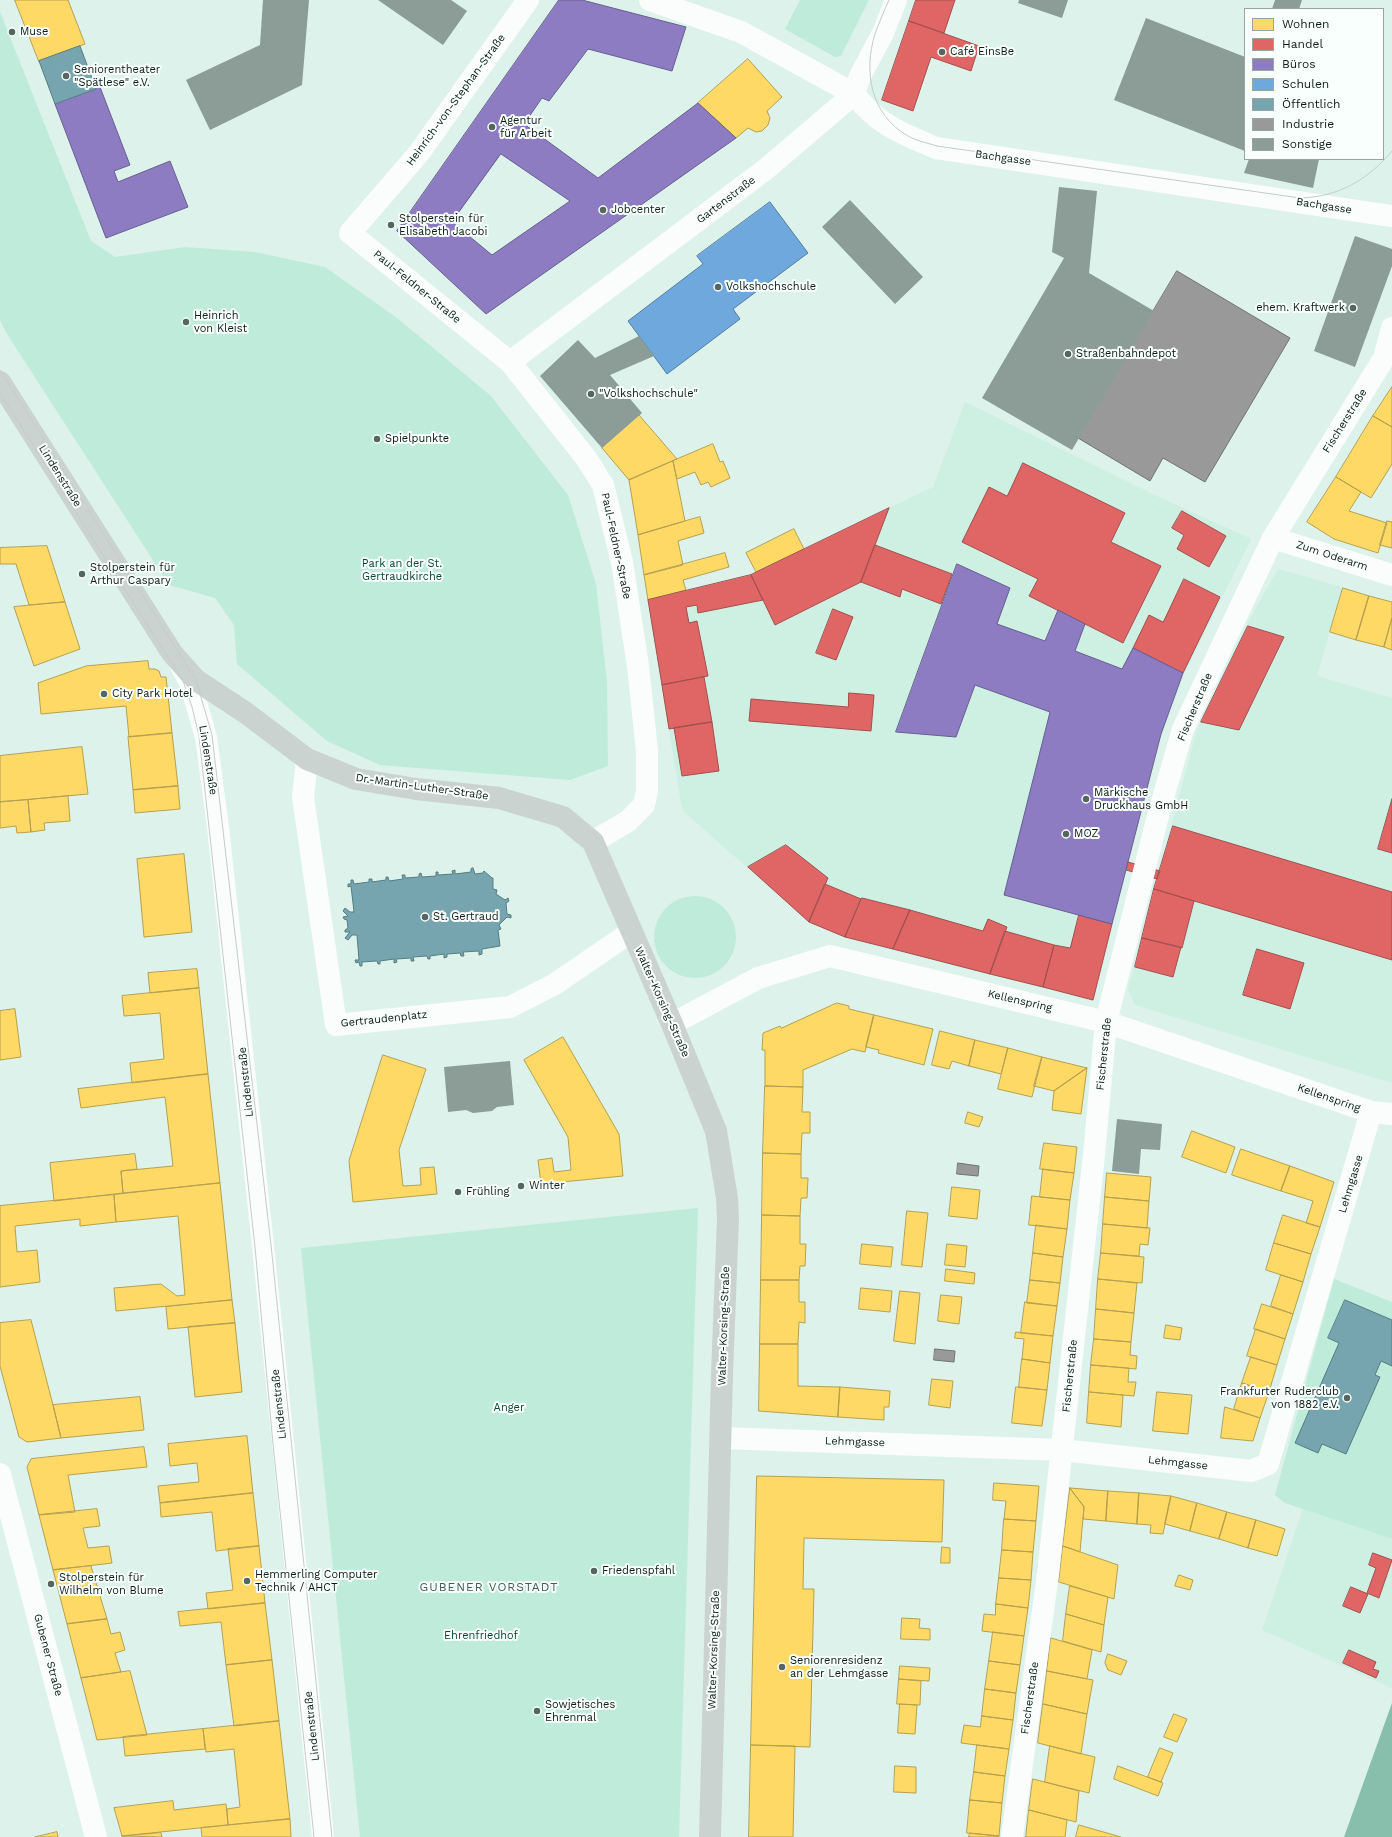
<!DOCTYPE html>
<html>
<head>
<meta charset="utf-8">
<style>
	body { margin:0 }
	#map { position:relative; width:1392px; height:1837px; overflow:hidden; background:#dcf2ea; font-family:"Work Sans",sans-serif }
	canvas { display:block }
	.legend { position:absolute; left:1244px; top:8px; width:140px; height:152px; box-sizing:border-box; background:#f8fffc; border:1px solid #9aa4a0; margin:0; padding:5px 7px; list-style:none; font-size:12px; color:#0d1b16 }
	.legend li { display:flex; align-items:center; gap:8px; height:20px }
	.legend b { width:20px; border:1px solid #9aa4a0 }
</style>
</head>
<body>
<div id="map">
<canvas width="1392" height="1837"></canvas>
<ul class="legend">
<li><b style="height:11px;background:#ffd966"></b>Wohnen</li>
<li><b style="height:11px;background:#e06666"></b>Handel</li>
<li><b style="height:11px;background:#8e7cc3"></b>Büros</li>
<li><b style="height:11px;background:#6fa8dc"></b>Schulen</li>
<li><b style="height:11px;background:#76a5af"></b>Öffentlich</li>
<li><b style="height:11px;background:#999"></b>Industrie</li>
<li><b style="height:11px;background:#8c9c96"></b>Sonstige</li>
</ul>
</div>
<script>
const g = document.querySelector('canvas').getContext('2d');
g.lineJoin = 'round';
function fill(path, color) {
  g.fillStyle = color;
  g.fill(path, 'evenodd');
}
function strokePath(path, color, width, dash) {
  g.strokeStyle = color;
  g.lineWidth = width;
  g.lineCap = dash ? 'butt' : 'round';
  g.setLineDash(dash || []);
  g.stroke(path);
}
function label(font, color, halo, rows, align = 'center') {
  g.font = font + ' "Work Sans",sans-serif';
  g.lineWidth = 4;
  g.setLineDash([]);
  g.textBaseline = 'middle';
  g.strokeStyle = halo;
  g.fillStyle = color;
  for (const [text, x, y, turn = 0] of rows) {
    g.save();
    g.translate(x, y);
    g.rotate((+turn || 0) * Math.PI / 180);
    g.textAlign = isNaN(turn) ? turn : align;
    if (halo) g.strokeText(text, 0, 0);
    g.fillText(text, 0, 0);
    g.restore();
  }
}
fill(new Path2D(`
	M965 402 1157 496 1251 539 1184 674 1159 744 1093 1001 846 938 810 923 682 810 648 600 751 574 933 487Z
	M1278 569 1342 587 1317 676 1392 698V1083L1135 1005 1128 990 1197 729 1247 624Z
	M1303 1509 1392 1539V1688L1262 1630Z`), '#cdf0e3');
fill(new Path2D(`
	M800 0H869L841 56 835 57 785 29Z
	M0 12 91 241 115 257 185 247 255 252 325 267 397 318 491 396 568 495 596 584 607 682 608 766 570 780 380 765 327 741 237 664 234 625 215 598 169 585 7 334 0 320Z
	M654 937a41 41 0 1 1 82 0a41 41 0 1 1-82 0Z
	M698 1208 679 1837H360L301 1248Z
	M1334 1279 1392 1302V1539L1285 1503 1275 1495Z`), '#bfebdb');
fill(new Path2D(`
	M1392 1703V1837H1344Z`), '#88beac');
const homes = new Path2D(`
	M15 0H68L85 44 39 61Z
	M748 59 782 97 767 111 770 118 768 125 762 131 756 132 748 128 736 138 698 103Z
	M1392 387V427L1373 416Z
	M639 415 677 459 629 480 602 448Z
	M1373 416 1392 427V464L1371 498 1336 477Z
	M713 444 720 462 723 461 730 478 711 487 708 482 701 485 695 472 677 479 673 461Z
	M673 461 685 521 638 535 629 480Z
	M1336 477 1361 492 1349 511 1387 523 1378 553 1334 539 1307 522Z
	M700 517 704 533 678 541 683 565 644 575 638 535Z
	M1387 521 1392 522V548L1380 545Z
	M794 529 804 549 756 572 746 553Z
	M47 546 65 602 29 605 16 564H0V548Z
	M725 553 729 567 683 580 686 590 648 600 644 575Z
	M1343 588 1369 596 1356 640 1330 632Z
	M1369 596 1392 602V618L1384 647 1356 640Z
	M65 602 80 649 34 666 14 607Z
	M1392 618V650L1384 647Z
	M148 661 149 669H155L159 671 161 677H166L172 733 129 737 126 706 41 714 38 683 86 666Z
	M172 733 178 786 133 790 128 737Z
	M82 747 88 794 0 802V756Z
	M178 786 180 809 135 813 133 790Z
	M68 796 70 821 44 823 45 830 31 832 28 800Z
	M28 800 31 832 17 833 16 826 0 828V802Z
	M184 854 192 932 144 937 137 859Z
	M197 969 199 988 150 993 148 973Z
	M199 988 208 1074 132 1083 130 1063 164 1059 160 1013 124 1016 122 996Z
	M837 1003 849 1006V1009L874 1015 865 1052 852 1049 803 1070V1087L765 1086V1050H762L763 1033 780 1026 781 1028Z
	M15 1009 21 1057 0 1060V1011Z
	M874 1015 933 1029 924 1065 878 1053 879 1050 866 1047Z
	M940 1031 975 1040 969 1066 952 1061 949 1069 932 1065Z
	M563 1037 619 1134 623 1176 541 1184 538 1160 552 1158 554 1172 571 1170 568 1137 524 1060Z
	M975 1040 1008 1048 1001 1074 969 1066Z
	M1008 1048 1042 1057 1032 1097 998 1089Z
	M383 1055 426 1069 399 1150 403 1186 421 1185 420 1168 434 1167 437 1194 353 1202 349 1161Z
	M1042 1057 1087 1068 1054 1091 1034 1086Z
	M1087 1068 1081 1114 1052 1110 1054 1091Z
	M208 1074 220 1183 123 1193 121 1171 173 1166 165 1097 81 1108 78 1089Z
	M765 1086 803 1087 802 1112H810V1133H802L801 1154 763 1153Z
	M968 1112 983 1117 979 1127 965 1123Z
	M1192 1131 1235 1147 1226 1173 1182 1157Z
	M1044 1143 1077 1147 1074 1173 1040 1169Z
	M1241 1149 1290 1166 1281 1191 1232 1175Z
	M763 1153 801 1154V1178H808L807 1198H801L800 1216 762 1215Z
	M135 1154 137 1169 121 1171 123 1193 54 1201 50 1163Z
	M1290 1166 1334 1182 1320 1227 1306 1223 1313 1201 1281 1191Z
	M1043 1169 1074 1173 1070 1200 1040 1197Z
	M1107 1173 1151 1177 1149 1201 1105 1197Z
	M220 1183 232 1300 116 1311 114 1288 161 1284 177 1296 185 1295 178 1216 116 1222 114 1195Z
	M952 1187 980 1190 977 1219 949 1216Z
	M114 1195 116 1222 80 1226V1219L15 1226 17 1252 37 1250 40 1282 0 1287V1206Z
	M1032 1196 1070 1200 1067 1229 1029 1225Z
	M1105 1197 1149 1201 1147 1228 1103 1224Z
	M907 1211 928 1213 922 1267 902 1265Z
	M762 1215 800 1216V1244H806L805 1266H800L799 1280H761Z
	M1283 1215 1320 1227 1311 1254 1274 1243Z
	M1103 1224 1150 1228 1148 1245 1140 1244 1139 1256 1101 1253Z
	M1036 1225 1067 1229 1063 1257 1033 1253Z
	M1274 1243 1311 1254 1303 1282 1266 1270Z
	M862 1244 893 1247 891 1267 860 1264Z
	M947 1244 967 1246 965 1267 945 1265Z
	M1033 1253 1063 1257 1060 1283 1030 1280Z
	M1101 1253 1144 1257 1142 1283 1098 1279Z
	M946 1269 975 1273 974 1284 945 1281Z
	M1281 1275 1303 1282 1293 1314 1271 1306Z
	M1098 1279 1137 1283 1134 1313 1096 1309Z
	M761 1280H799V1302H805V1323L799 1322 798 1344H760Z
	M1030 1280 1060 1283 1057 1306 1027 1303Z
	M861 1288 892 1291 890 1312 859 1309Z
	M900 1291 920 1293 915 1344 894 1341Z
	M941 1295 962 1297 959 1324 938 1321Z
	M232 1300 235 1323 168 1329 166 1307Z
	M1025 1302 1057 1306 1053 1336 1021 1333Z
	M1262 1304 1293 1314 1285 1339 1254 1329Z
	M1096 1309 1134 1313 1131 1342 1094 1339Z
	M31 1320 53 1405 61 1438 27 1442 19 1437 0 1366V1323Z
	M235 1323 242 1392 195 1397 188 1327Z
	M1166 1325 1182 1328 1180 1340 1164 1338Z
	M1256 1329 1285 1339 1277 1365 1247 1356Z
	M1016 1332 1053 1336 1050 1363 1022 1359 1024 1339 1015 1338Z
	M1094 1339 1131 1342 1130 1355 1137 1356 1136 1369 1091 1365Z
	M760 1344H798V1386L840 1387 838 1417 759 1411Z
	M1251 1357 1277 1365 1269 1392 1242 1383Z
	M1022 1359 1050 1363 1047 1390 1019 1387Z
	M1091 1365 1129 1368 1128 1382H1136L1134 1396 1089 1392Z
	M932 1379 953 1381 950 1408 929 1405Z
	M1242 1383 1269 1392 1260 1418 1234 1409Z
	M840 1387 890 1391 889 1407H884V1420L838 1417Z
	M1016 1387 1047 1390 1042 1426 1012 1423Z
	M1089 1392 1123 1395 1121 1427 1087 1423Z
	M1157 1392 1192 1395 1188 1434 1153 1431Z
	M140 1397 144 1430 61 1438 53 1405Z
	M1225 1407 1260 1418 1253 1441 1221 1438Z
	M247 1436 253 1493 160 1503 158 1486 199 1482 197 1463 170 1466 168 1444Z
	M144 1447 147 1467 68 1475 75 1512 39 1515 27 1467 31 1459Z
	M757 1476 944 1480 942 1542 804 1538 803 1589H814L810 1747 751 1745Z
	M994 1483 1039 1486 1036 1521 1004 1519 1006 1501 993 1500Z
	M1070 1488 1108 1491 1106 1521 1083 1519 1084 1507Z
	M1070 1488 1084 1507 1080 1552 1063 1546Z
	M1108 1491 1139 1493 1137 1524 1106 1521Z
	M253 1493 259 1546 216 1551 212 1512 161 1517 160 1503Z
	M1139 1493 1171 1496 1163 1534 1150 1533 1151 1525 1137 1524Z
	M1171 1496 1197 1503 1190 1531 1165 1524Z
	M1197 1503 1227 1512 1219 1539 1190 1531Z
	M97 1509 100 1526 83 1528 88 1548 109 1546 112 1563 53 1570 39 1515Z
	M1227 1512 1256 1520 1248 1548 1219 1539Z
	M1004 1519 1036 1521 1033 1552 1002 1550Z
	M1256 1520 1285 1529 1277 1556 1248 1548Z
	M259 1546 265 1603 208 1609 206 1593 233 1590 228 1549Z
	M1063 1546 1118 1565 1114 1599 1059 1582Z
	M942 1547 950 1548V1563H941Z
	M1002 1550 1033 1552 1031 1580 999 1578Z
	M91 1566 107 1619 67 1624 53 1570Z
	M1179 1575 1193 1580 1190 1590 1175 1586Z
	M999 1578 1031 1580 1028 1608 996 1604Z
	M1070 1586 1108 1597 1104 1625 1066 1614Z
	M265 1603 272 1660 226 1665 221 1622 180 1626 178 1612Z
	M996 1604 1028 1608 1024 1636 982 1631 984 1614 995 1615Z
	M1066 1614 1104 1625 1101 1652 1063 1641Z
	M902 1618 920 1619 919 1628 930 1629V1640L901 1639Z
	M107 1619 111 1634 120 1632 125 1650 115 1653 121 1672 81 1678 67 1624Z
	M993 1632 1024 1636 1020 1665 989 1661Z
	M1051 1638 1092 1650 1087 1679 1047 1671Z
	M1108 1654 1127 1661 1121 1675 1108 1670 1105 1663Z
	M272 1660 279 1721 234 1726 226 1665Z
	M989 1661 1020 1665 1016 1693 985 1689Z
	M900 1666 930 1668 929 1681 899 1679Z
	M130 1671 147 1735 97 1740 81 1678Z
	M1047 1671 1093 1680 1087 1714 1043 1704Z
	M899 1679 921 1681 920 1705 897 1704Z
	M985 1689 1016 1693 1013 1720 982 1716Z
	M900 1704 917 1705 915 1734 898 1733Z
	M1043 1704 1087 1714 1081 1754 1038 1743Z
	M1174 1714 1187 1719 1177 1742 1164 1737Z
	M982 1716 1013 1720 1009 1749 961 1743 964 1725 980 1727Z
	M279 1721 290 1819 228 1825 227 1809 240 1807 234 1749 206 1752 203 1729Z
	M203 1729 205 1749 125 1756 123 1737Z
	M751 1745 795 1746 793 1837H749Z
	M977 1745 1009 1749 1005 1776 974 1772Z
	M1050 1746 1095 1757 1089 1793 1045 1782Z
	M1160 1748 1173 1753 1161 1782 1148 1777Z
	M895 1766 916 1767V1793L894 1792Z
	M1118 1766 1163 1783 1158 1796 1114 1779Z
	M974 1772 1005 1776 1002 1803 970 1800Z
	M1033 1779 1079 1791 1076 1822 1029 1810Z
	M970 1800 1002 1803 999 1836 967 1833Z
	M173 1801 174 1810 226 1804 228 1825 122 1836 114 1808Z
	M1029 1810 1067 1820 1065 1837H1026Z
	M290 1819 291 1837H202L201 1828Z
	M1079 1825 1121 1837H1076Z
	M57 1832 58 1837H35Z
	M161 1833 162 1837 122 1836Z
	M970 1833 999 1836V1837H969Z`);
fill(homes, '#ffd966');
strokePath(homes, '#b6a04e', 1);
const shops = new Path2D(`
	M916 0H955L944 33 909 21Z
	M909 21 979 46 971 71 931 57 913 111 882 100Z
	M1023 463 1125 513 1111 542 1161 566 1123 643 1029 596 1038 579 962 542 989 487 1007 496Z
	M889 508 861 582 775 625 751 575Z
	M1182 511 1226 536 1209 567 1177 549 1184 535 1172 528Z
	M875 545 952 574 941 604 902 589 900 597 861 582Z
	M751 575 763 600 698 613 697 605 686 607 689 623 697 621 708 676 662 685 648 600Z
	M1184 579 1220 597 1183 673 1133 648 1149 615 1163 622Z
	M833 609 853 617 836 660 816 653Z
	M1248 626 1284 637 1239 730 1201 722Z
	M704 677 712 722 669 729 662 685Z
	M849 693 874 695 871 731 749 721 751 699 848 707Z
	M712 722 719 771 682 776 674 728Z
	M1392 799V853L1378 849Z
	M1173 826 1392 892V960L1154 889Z
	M786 845 828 878 809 922 748 867Z
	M1128 862 1160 871 1157 879 1126 870Z
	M825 884 861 899 845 937 809 922Z
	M1154 889 1194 901 1182 948 1142 938Z
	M862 898 910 910 893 949 845 937Z
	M910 910 983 931 988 919 1007 927 990 974 893 949Z
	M1079 915 1112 924 1093 1000 1043 987 1054 945 1070 948Z
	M1005 931 1054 945 1043 987 990 974Z
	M1142 938 1181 947 1173 977 1135 967Z
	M1257 949 1304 963 1290 1009 1243 995Z
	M1373 1553 1392 1560 1379 1598 1367 1593 1376 1568 1369 1565Z
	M1351 1587 1368 1594 1360 1613 1343 1606Z
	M1349 1650 1376 1662 1373 1669 1379 1671 1376 1678 1343 1663Z`);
fill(shops, '#e06666');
strokePath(shops, '#a1504e', 1);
const offices = new Path2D(`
	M559 0H582L686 27 672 71 588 49 549 101 542 98 524 124 598 178 698 103 736 138 486 314 397 231ZM501 154 570 201 492 255 452 222Z
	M100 87 130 165 114 171 118 182 170 161 188 207 106 238 55 104Z
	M957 564 1010 588 997 624 1045 641 1058 610 1085 624 1075 651 1122 669 1133 648 1183 673 1161 734 1112 924 1004 895 1050 712 975 685 956 737 896 732Z`);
fill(offices, '#8e7cc3');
strokePath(offices, '#675f8f', 1);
const schools = new Path2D(`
	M770 202 808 253 733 309 740 319 667 374 628 321 703 264 697 256Z`);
fill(schools, '#6fa8dc');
strokePath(schools, '#527ea1', 1);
const public = new Path2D(`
	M80 46 96 89 55 104 39 61Z
	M473 868 475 874 483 873 484 871 492 878H493V889L497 890 496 894 505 900 508 898 509 901 506 903 507 914 511 915V918L507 917 499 925 501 929 498 930 500 946 482 949V954L479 955V951L463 952 464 956H461L460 953 447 954V957L444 958V954L430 956V959H428L427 956 413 957 414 961H411V958L396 959 397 962 394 963V959L380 961V964H378L377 961 362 962V966H360L359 962 356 963 355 960H359L357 935H352L348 940 345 938 350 932H345V930L348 928 347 920 344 919 343 917 348 916 343 911 345 908 350 912H354L351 886 348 887V884H351V880H353L354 884 369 882V879H372V882L386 880V877H388L389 881 403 879 402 875H405V878L419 877V874L421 873 422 877 436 876V872H438V875L453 874 452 871 455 870V874L471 872V869Z
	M1345 1300 1392 1320V1366L1381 1361 1375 1375 1380 1377 1346 1454 1322 1444 1318 1453 1295 1443 1339 1343 1328 1338Z`);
fill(public, '#76a5af');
strokePath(public, '#567c81', 1);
const industry = new Path2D(`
	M1177 271 1290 338 1205 482 1163 458 1150 481 1078 438Z
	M958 1163 979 1166 978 1176 957 1174Z
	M935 1349 955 1351 954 1362 934 1360Z`);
fill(industry, '#999');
strokePath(industry, '#6f7372', 1);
fill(new Path2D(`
	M263 0H309L302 85 210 130 186 80 260 45Z
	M378 0H451L467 11 443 45Z
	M1019 0H1068L1062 18 1018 3Z
	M1275 0H1302L1299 9H1272Z
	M1146 18 1245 57V151L1114 100Z
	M1249 159H1319L1313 188 1244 173Z
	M1059 187 1097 191 1089 273 1154 311 1072 450 982 398 1064 258 1052 252Z
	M850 200 923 277 895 304 822 227Z
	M1355 236 1392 249V266L1355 367 1314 351Z
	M639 336 654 356 610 375 642 413 602 448 540 376 578 340 595 358Z
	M510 1061 514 1105 497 1107 492 1111 473 1113 466 1110 448 1112 444 1067Z
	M1117 1119 1162 1124 1160 1150 1141 1149 1139 1174 1112 1171Z`), '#8c9c96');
strokePath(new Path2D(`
	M528 0 419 153 350 233 510 362 586 458 603 485 622 562 638 666 647 751V791L644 805 628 821 593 842
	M650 0 741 32 854 94C878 125 901 133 936 148L1392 216
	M510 362 766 169 854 94 860 76 883 33 896 0
	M1273 538 1392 575
	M180 664 190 682 206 737 218 827 263 1246 323 1837
	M307 759 303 797 336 1025 510 1007 555 984 631 932
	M672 1024 758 978 830 956 1106 1022 1371 1112 1392 1114
	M721 1438 1062 1450 1251 1471 1268 1464 1371 1112
	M0 1474 96 1837
	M1012 1837 1048 1574 1094 1155 1106 1022 1159 812 1183 729 1273 538 1384 358 1392 328`), '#fafdfc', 22);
strokePath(new Path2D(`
	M0 382 172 653 196 680 246 713 307 759 356 779 416 789 499 798 563 817 593 842 672 1024 716 1131 727 1198 728 1219 722 1374 710 1837`), '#cbd3d1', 22);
strokePath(new Path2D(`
	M889 0C884 11 879 23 875 34 863 72 871 115 908 136 916 141 928 143 937 146L1300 198C1338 197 1368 180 1392 151
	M0 370 196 680 212 735 271 1245 332 1837
	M0 393 183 681 192 707 199 736 255 1247 273 1444 314 1837`), '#c5ccc9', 1);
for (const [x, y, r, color] of [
	[12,32,4,"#556660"],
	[942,52,4,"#556660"],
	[66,76,4,"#556660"],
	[492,127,4,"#556660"],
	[603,210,4,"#556660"],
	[391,225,4,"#556660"],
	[718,287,4,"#556660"],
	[1353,308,4,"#556660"],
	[186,322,4,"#556660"],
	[1068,354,4,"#556660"],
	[591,394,4,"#556660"],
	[377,439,4,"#556660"],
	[82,574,4,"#556660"],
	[104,694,4,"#556660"],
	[1086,799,4,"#556660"],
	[1066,834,4,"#556660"],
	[425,917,4,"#556660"],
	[521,1186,4,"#556660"],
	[458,1192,4,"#556660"],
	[1347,1398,4,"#556660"],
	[594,1571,4,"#556660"],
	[247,1581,4,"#556660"],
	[51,1584,4,"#556660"],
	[782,1667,4,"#556660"],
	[537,1711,4,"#556660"]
]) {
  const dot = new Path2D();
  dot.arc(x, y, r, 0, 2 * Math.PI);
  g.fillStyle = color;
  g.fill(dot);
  strokePath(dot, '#f8fffc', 1.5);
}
label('11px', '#0d1b16', '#f8fffc', [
	["Muse",20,32],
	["Café EinsBe",950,52],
	["Seniorentheater",74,70],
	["\"Spätlese\" e.V.",74,83],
	["Agentur",500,121],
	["für Arbeit",500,134],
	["Jobcenter",611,210],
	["Stolperstein für",399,219],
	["Elisabeth Jacobi",399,232],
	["Volkshochschule",726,287],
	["ehem. Kraftwerk",1345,308,"right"],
	["Heinrich",194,316],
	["von Kleist",194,329],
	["Straßenbahndepot",1076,354],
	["\"Volkshochschule\"",599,394],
	["Spielpunkte",385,439],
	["Stolperstein für",90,568],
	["Arthur Caspary",90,581],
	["City Park Hotel",112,694],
	["Märkische",1094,793],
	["Druckhaus GmbH",1094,806],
	["MOZ",1074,834],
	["St. Gertraud",433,917],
	["Winter",529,1186],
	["Frühling",466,1192],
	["Frankfurter Ruderclub",1339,1392,"right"],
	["von 1882 e.V.",1339,1405,"right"],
	["Friedenspfahl",602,1571],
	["Hemmerling Computer",255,1575],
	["Technik / AHCT",255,1588],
	["Stolperstein für",59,1578],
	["Wilhelm von Blume",59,1591],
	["Seniorenresidenz",790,1661],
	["an der Lehmgasse",790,1674],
	["Sowjetisches",545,1705],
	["Ehrenmal",545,1718]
], 'left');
label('11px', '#0d1b16', '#f8fffc', [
	["Heinrich-von-Stephan-Straße",456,100,-54],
	["Bachgasse",1003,158,8],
	["Gartenstraße",726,200,-37],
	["Bachgasse",1324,206,9],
	["Paul-Feldner-Straße",417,287,39],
	["Fischerstraße",1345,421,-58],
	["Lindenstraße",60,476,58],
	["Paul-Feldner-Straße",616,546,78],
	["Zum Oderarm",1332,556,18],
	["Fischerstraße",1195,707,-67],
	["Lindenstraße",208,760,81],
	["Dr.-Martin-Luther-Straße",422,787,8],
	["Kellenspring",1020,1001,13],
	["Walter-Korsing-Straße",662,1002,66],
	["Gertraudenplatz",384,1019,-6],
	["Fischerstraße",1104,1054,-84],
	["Lindenstraße",246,1082,-96],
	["Kellenspring",1329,1098,19],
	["Lehmgasse",1351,1184,-73],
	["Walter-Korsing-Straße",724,1326,-88],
	["Fischerstraße",1070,1376,-84],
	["Lindenstraße",279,1404,-96],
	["Lehmgasse",855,1442,2],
	["Lehmgasse",1178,1463,6],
	["Walter-Korsing-Straße",714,1650,-88],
	["Gubener Straße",48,1655,75],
	["Fischerstraße",1030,1698,-82],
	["Lindenstraße",312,1726,-96]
]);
label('11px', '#0b4637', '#f8fffc', [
	["Park an der St.",402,564],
	["Gertraudkirche",402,577],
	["Anger",509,1408],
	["Ehrenfriedhof",481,1636]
]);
g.letterSpacing = '1px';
label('12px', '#3d5e53', '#f8fffc', [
	["GUBENER VORSTADT",489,1587]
]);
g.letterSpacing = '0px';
</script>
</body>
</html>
